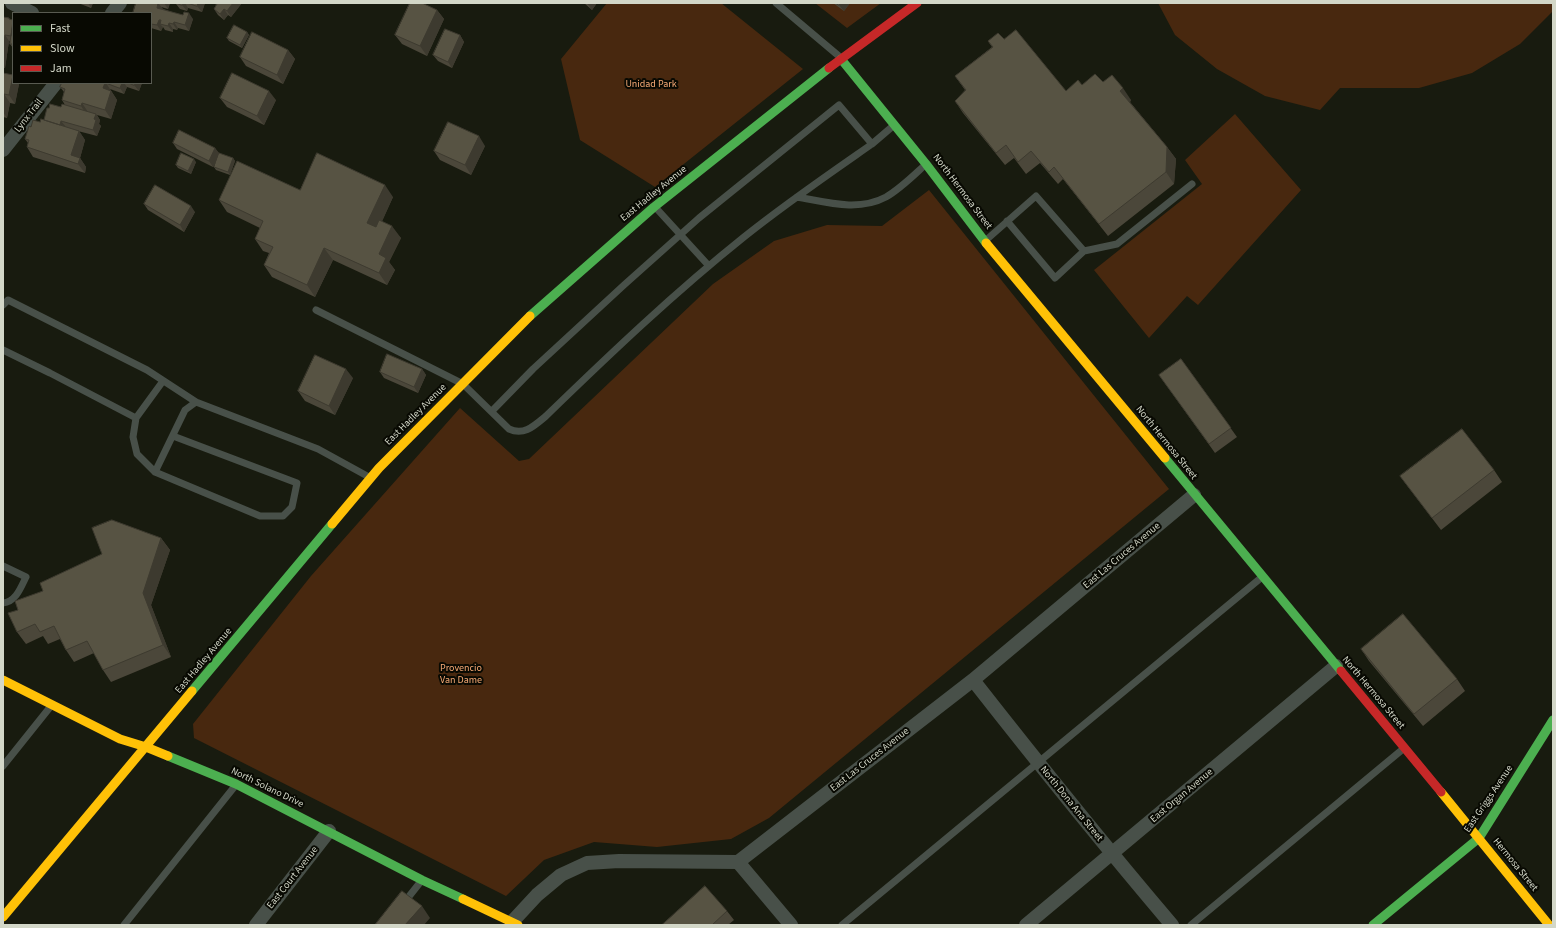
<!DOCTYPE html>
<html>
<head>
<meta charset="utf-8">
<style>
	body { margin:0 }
	#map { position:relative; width:1556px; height:928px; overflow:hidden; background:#181b0f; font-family:"Source Sans 3",sans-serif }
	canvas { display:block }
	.frame { position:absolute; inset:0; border:4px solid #d3d7c8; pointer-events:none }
	.legend { position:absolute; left:12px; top:12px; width:140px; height:72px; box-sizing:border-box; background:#080902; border:1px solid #595b51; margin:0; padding:5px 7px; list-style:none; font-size:12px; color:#d3d7c8 }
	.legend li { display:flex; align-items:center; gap:8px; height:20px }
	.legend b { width:20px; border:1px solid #595b51 }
</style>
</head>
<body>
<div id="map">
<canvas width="1556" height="928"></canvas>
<div class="frame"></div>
<ul class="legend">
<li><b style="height:5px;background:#4caf50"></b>Fast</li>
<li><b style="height:5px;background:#ffc107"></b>Slow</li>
<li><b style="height:5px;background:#c62828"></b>Jam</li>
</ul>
</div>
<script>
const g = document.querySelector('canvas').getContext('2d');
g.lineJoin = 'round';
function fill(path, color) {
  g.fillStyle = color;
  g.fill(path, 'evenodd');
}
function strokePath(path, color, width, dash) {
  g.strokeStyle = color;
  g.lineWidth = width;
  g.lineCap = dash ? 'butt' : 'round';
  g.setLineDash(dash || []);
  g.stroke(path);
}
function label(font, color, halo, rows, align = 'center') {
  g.font = font + ' "Source Sans 3",sans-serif';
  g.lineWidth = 4;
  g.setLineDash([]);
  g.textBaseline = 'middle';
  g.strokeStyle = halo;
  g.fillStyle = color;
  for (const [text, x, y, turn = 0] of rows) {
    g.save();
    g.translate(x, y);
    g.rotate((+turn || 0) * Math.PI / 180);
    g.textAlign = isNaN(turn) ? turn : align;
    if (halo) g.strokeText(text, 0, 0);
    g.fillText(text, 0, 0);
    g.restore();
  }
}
fill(new Path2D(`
	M607 3H721L803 69 655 187 580 140 561 59Z
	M815 3H881L847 28Z
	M1158 3H1553V11L1520 44 1472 73 1419 88H1340L1320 110 1265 96 1217 69 1175 35Z
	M1235 114 1301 190 1198 305 1187 296 1149 338 1094 270 1202 184 1185 160Z
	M929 190 1169 489 769 818 731 839 657 847 594 842 544 860 506 896 194 738 193 724 311 576 460 408 519 461 529 459 713 284 774 241 827 225 882 226Z`), '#48280f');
strokePath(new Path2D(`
	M776 3 840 57
	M872 144 893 126
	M797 197C826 202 858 212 886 197 900 189 913 176 925 165
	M656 208 709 266
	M985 241 1036 196 1084 251 1055 278 1007 221
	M1084 251 1117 244 1192 184
	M3 305 8 300 147 370 196 402
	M316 310 463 384 509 429C524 436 534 426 546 416 610 354 674 293 744 237 785 204 829 174 872 144L839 105 699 218 624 285 533 369 492 411
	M3 350 50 373 136 418 163 381
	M136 418 133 437 137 454 155 472
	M173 436 297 483 292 507 283 516H260L155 472 185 410 196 402 318 449 369 477
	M3 566 26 577C21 587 16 602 3 603
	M3 766 51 706
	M403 904 422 880
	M124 925 235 786
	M842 925 1262 577
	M1191 925 1403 749`), '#485049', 7);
strokePath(new Path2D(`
	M12 3 32 13
	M112 13 120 3
	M3 150 56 83
	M973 680C1038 763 1104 845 1172 925
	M738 862 791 925
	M512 922 537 895 561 875 587 863 619 861 738 862 973 680 1194 495
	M256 925 329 831
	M1026 925 1336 666`), '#485049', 14);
strokePath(new Path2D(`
	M841 59 926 164 986 243
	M530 316 654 207 829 68
	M1165 458 1341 671
	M192 691 332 524
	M168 756 236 784 422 880 463 899
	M1373 925 1479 838 1553 720`), '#4caf50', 9);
strokePath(new Path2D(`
	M986 243 1165 458
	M332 524 379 468 530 316
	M3 680 120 739 146 747 168 756
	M1441 792 1549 925
	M463 899 518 925
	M3 917 192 691`), '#ffc107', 9);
strokePath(new Path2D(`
	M829 68 917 3
	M1341 671 1441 792`), '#c62828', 9);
fill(new Path2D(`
	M78 3H93L91 8Z
	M136 3H170L168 9 161 7 163 9 193 19 189 31 178 28 177 30 173 29V32L165 30 163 27 161 31 151 28V13Z
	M173 3H205L202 12 188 8 187 11 180 9 176 4Z
	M215 3H242L231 17 228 15 224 20 218 15 214 9 216 5Z
	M584 3H597L592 10Z
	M833 3H850L844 11Z
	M437 10 444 19 427 56 402 44 395 35Z
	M3 17 9 18 10 20H13V48L10 44 11 42 9 41 5 68 3 67Z
	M247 32 249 35 242 48 229 41 227 38Z
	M460 35 464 42 452 68 438 61 433 55Z
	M1004 39 1066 91 1082 85 1103 82 1131 100 1130 102 1167 147 1176 159 1174 184 1108 236 1063 179 1058 184 1040 163 1026 174 1014 158 1005 165 963 113 955 101 965 90 955 76 992 47 988 41Z
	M288 50 295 59 283 84 246 66 240 57Z
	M3 73 13 75V83L19 84 15 104 10 103 7 118 3 117Z
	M62 83H142L139 91 127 87 124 94 110 89 117 100 111 119 97 115 100 120 99 124 101 126 97 136 74 130 79 131 85 140 80 158 86 167 85 173 33 157 27 147 28 143 25 139 31 127 44 120 49 108 61 107 65 105 62 100 64 92 60 87Z
	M220 98 276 100 264 125 227 107Z
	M173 143 215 148 219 154 233 158 235 161 230 175 216 170 214 167 217 161 213 167 177 149Z
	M485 146 471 175 440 160 434 151Z
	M196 162 191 174 178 168 176 165Z
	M300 190 393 197 382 221 401 238 389 262 395 270 387 285 333 260 315 297 272 277 264 265 269 253 263 251 255 239 260 228 227 212 219 200Z
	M144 204 195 212 184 232 148 210Z
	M1181 359 1237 437 1215 453 1159 375Z
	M422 369 426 375 418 393 384 378 380 372Z
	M353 378 335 415 305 401 298 391Z
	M1494 470 1502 482 1441 530 1409 488 1400 476Z
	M161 538 170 550 151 605 171 657 111 682 103 670 94 653 74 662 66 650 60 639 48 644 43 636 26 644 17 632 18 610 43 591Z
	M1361 649 1457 679 1465 691 1423 726 1369 661Z
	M727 911 734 920 728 925H662Z`), '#4b473a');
fill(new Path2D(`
	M88 3H93L91 8Z
	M158 3 163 9 161 14 157 8Z
	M164 3H170L168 9Z
	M183 3H185L188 8 187 11 182 5Z
	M198 3H205L202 12 197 6Z
	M233 3H242L231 17 227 11Z
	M587 3H597L592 10Z
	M841 3H850L844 11 839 5Z
	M224 9 228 15 224 20 220 14Z
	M437 10 444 19 427 56 420 46Z
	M189 13 193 19 189 31 185 25Z
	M159 20 162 24H160L163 27 161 31 157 25Z
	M174 22 178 28 177 30 173 24Z
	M169 23 173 29V32L168 26Z
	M247 32 249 35 242 48 240 45Z
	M5 35 9 41 5 68 3 65V47Z
	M460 35 464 42 452 68 448 62Z
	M288 50 295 59 283 84 277 75Z
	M13 75V83H18L19 84 15 104 9 95Z
	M105 83H106L117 100 111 119 105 110 103 88Z
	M122 83H124L127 87 124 94 120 88Z
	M135 83H142L139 91 134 85Z
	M1123 88 1131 100 1129 104 1120 91Z
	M269 91 276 100 264 125 257 116Z
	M4 94 10 103 7 118 3 112V97Z
	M82 103 88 112 87 115 81 106Z
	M96 114 100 120 99 124 101 126 97 136 93 130 94 119Z
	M61 121 66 127 60 126Z
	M79 131 85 140 80 158 86 167 85 173 71 155Z
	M479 136 485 146 471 175 465 165Z
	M1167 147 1176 159 1174 184 1166 172Z
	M215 148 220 154 213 167 209 161Z
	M233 158 235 161 230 175 228 172Z
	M194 159 196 162 191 174 188 171Z
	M385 185 393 197 376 235 367 223Z
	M191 206 195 212 184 232 180 225Z
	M392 226 401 238 389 262 395 270 387 285 379 273V254Z
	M324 248 333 260 315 297 307 285Z
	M346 369 353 378 335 415 329 406Z
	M422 369 426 375 418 393 414 387Z
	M161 538 170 550 151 605 171 657 163 645 143 593Z
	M422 906 430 918 424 925H405Z`), '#3d3a2f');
const building = new Path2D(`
	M136 3H158L157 8 183 15 184 12 189 13 185 25 174 22 173 24 169 23 168 26 160 24 161 20H159L157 25 151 24V13H133Z
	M176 3H183L182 5Z
	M188 3H198L197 6Z
	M215 3H233L227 11 224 9 220 14 214 9 217 4Z
	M410 3H422L437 10 420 46 395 35Z
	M836 3H841L839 5Z
	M3 17 9 18V19L13 20 11 36 5 35 3 47Z
	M13 24V44H10Z
	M234 25 247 32 240 45 227 38Z
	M445 29 460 35 448 62 433 55Z
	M1016 30 1066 91 1078 80 1082 85 1095 74 1103 82 1112 75 1123 88 1120 91 1167 147 1166 172 1099 224 1054 167 1049 172 1031 151 1018 162 1006 145 996 153 955 101 966 90 955 76 993 47 988 41 998 33 1004 39Z
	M252 32 288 50 277 75 240 57Z
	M3 73 13 75 9 95 4 94 3 97Z
	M232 73 269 91 257 116 220 98Z
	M62 83H105L103 88 111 91 105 110 82 103 81 106 62 100 65 89 60 87Z
	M106 83H122L120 88Z
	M129 83H135L134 85Z
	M50 104 61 107 62 104 96 114 94 119 96 120 93 130 61 121 60 125 44 120 47 108H49Z
	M41 119 79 131 71 155 80 158 78 164 27 147 29 140 25 139 29 126 31 127 33 120 40 122Z
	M448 122 479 136 465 165 434 151Z
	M179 130 215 148 209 161 173 143Z
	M181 153 194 159 188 171 176 165Z
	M219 153 233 158 228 172 214 167Z
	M317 153 385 185 367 223 376 227 379 220 392 226 379 254 386 258 379 273 324 248 307 285 264 265 273 247 255 239 263 221 219 200 237 161 300 190Z
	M155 185 191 206 180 225 144 204Z
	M387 354 422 369 414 387 380 372Z
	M315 355 346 369 329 406 298 391Z
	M1181 359 1231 428 1209 444 1159 375Z
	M1462 429 1494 470 1432 518 1400 476Z
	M112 520 161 538 143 593 163 645 103 670 87 641 66 650 54 626 40 632 35 624 17 632 8 613 18 610 15 601 43 591 40 583 102 554 92 528Z
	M1403 614 1457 679 1414 714 1361 649Z
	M705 886 727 911 712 925H662Z
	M402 891 422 906 405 925H375Z`);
fill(building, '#575343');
strokePath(building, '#3d3a2f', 1);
label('10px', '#f8ab76', '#080902', [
	["Unidad Park",651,85],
	["Provencio",461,669],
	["Van Dame",461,681]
]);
label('10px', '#d3d7c8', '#080902', [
	["Lynx Trail",29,116,-52],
	["North Hermosa Street",962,192,53],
	["East Hadley Avenue",654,194,-39],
	["East Hadley Avenue",416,415,-45],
	["North Hermosa Street",1166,443,51],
	["East Las Cruces Avenue",1122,556,-40],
	["East Hadley Avenue",204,661,-50],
	["North Hermosa Street",1373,693,50],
	["East Las Cruces Avenue",870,760,-38],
	["North Solano Drive",267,788,26],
	["East Organ Avenue",1182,796,-40],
	["East Griggs Avenue",1489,799,-56],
	["North Dona Ana Street",1071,804,51],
	["Hermosa Street",1515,865,51],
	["East Court Avenue",293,878,-52]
]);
</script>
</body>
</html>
